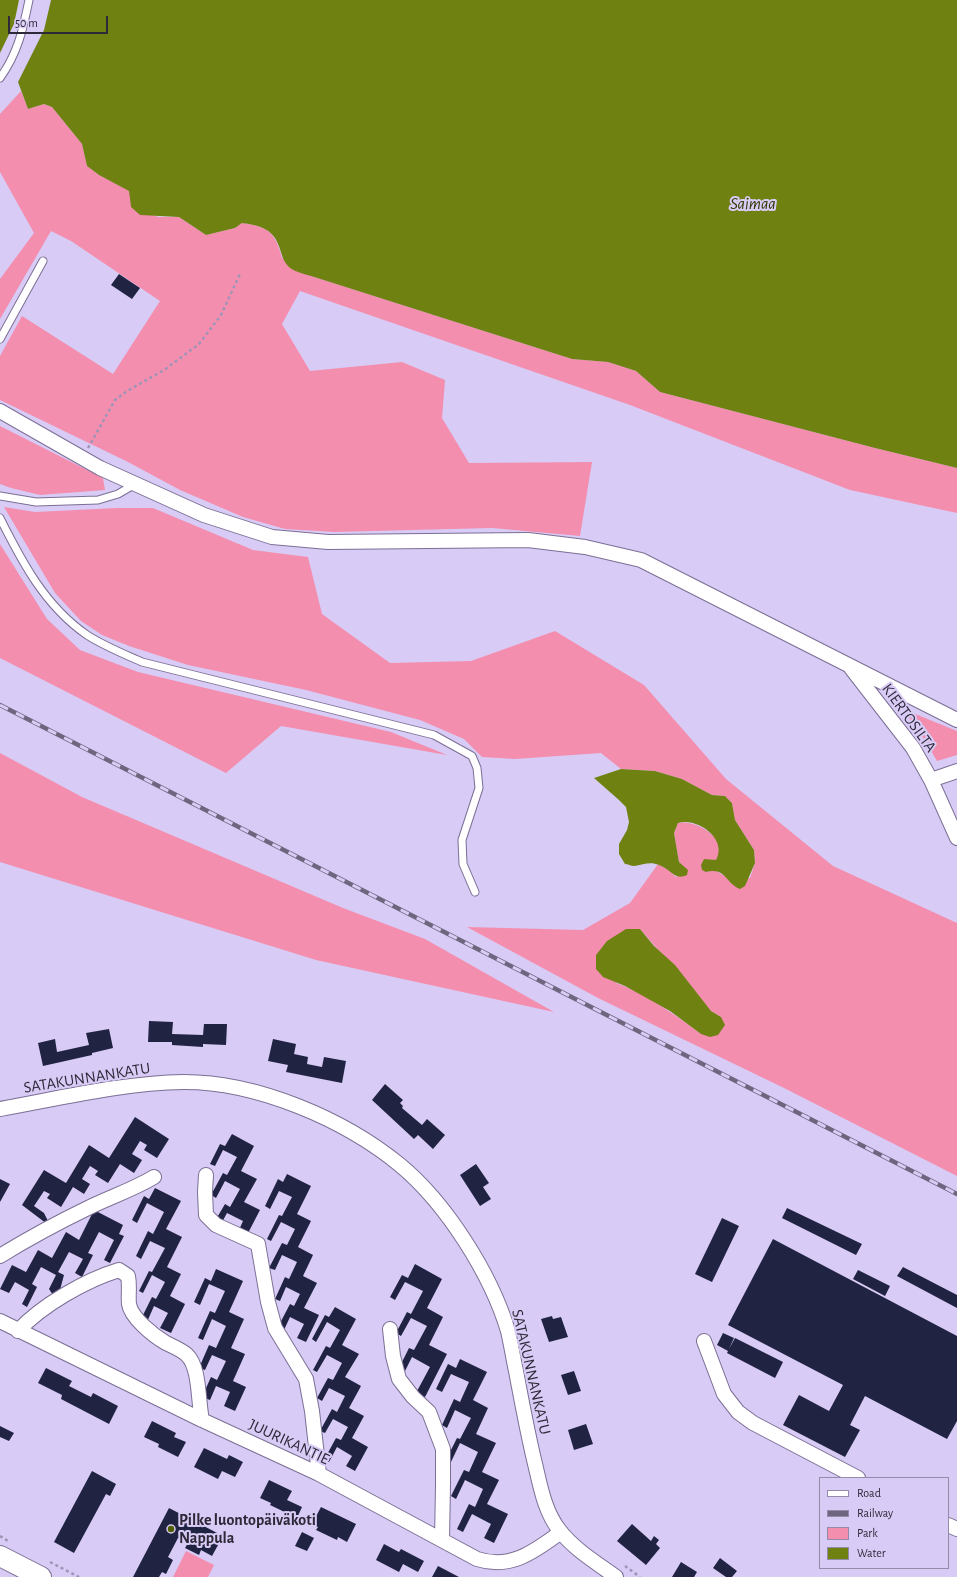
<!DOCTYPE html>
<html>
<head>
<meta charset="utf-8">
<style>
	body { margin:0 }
	#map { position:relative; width:957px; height:1577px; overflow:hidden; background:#d8cbf5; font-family:"Alegreya Sans",sans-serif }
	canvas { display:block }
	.legend { position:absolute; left:819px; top:1477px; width:130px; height:92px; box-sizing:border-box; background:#d8cbf5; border:1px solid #948aaa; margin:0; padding:5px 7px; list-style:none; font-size:12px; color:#2e2939 }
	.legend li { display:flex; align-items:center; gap:8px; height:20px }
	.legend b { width:20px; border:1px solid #948aaa }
	.scale { position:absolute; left:8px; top:16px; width:100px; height:18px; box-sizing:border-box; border:2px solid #2e2939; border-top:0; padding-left:5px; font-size:12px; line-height:14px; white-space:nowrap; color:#2e2939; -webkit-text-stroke:3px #d8cbf5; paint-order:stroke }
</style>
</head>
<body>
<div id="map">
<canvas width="957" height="1577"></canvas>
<ul class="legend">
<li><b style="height:5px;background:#fff"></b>Road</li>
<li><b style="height:5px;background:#6e667f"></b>Railway</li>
<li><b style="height:11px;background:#f48eaf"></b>Park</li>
<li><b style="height:11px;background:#6f8211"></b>Water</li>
</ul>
<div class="scale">50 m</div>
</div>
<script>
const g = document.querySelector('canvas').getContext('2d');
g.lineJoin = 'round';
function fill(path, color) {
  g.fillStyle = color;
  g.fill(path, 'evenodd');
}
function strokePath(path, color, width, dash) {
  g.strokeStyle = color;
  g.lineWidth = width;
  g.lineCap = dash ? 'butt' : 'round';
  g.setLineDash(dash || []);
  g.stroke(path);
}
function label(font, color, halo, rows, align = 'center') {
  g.font = font + ' "Alegreya Sans",sans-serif';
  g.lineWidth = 4;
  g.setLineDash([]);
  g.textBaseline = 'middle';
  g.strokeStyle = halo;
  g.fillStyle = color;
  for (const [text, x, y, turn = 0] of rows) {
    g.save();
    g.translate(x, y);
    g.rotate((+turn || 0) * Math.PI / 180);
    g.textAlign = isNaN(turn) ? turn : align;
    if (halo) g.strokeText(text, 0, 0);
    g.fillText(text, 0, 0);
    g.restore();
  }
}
fill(new Path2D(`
	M21 91 28 109 44 104 52 107 82 144 87 166 99 175 130 191 131 207 158 217H179L206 235 235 228 242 223C269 227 275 232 282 258L311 276 572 359 608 362 636 371 660 392 875 448 957 468V513L850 490 630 405 300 291 282 324 310 371 402 362 445 380 442 418 469 463 592 462 580 536 492 528 334 532 285 529 243 517 180 490 128 462 0 400V356L22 316 113 374 160 301 71 241 51 231 0 319V279L34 233 0 172V114Z
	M0 426 103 478 105 490 40 495 11 488 0 484Z
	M4 507 35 512 117 508H153L253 550 308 557 322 614 390 663 471 661 555 631 644 685 726 779 833 866 957 923V1176L784 1088 598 998 467 927 583 930 630 903 658 864 667 869 676 877 687 870 679 862 674 833 678 823C694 819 725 836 719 855 717 861 710 867 706 872 720 868 717 874 727 876 734 877 742 877 750 878L755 863 754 850 735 820 732 803 725 796 712 795 682 779 655 771 621 769 601 753 515 759 482 757 464 739 420 720 306 690 188 665 129 646 102 635 81 621 55 593ZM640 929 711 1011 721 1017 701 1034C675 1015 647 994 616 983Z
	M0 544 47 619 80 650 138 672 391 732 447 755 281 726 226 773 0 658Z
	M903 709 957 731V755L937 761 924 739Z
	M0 753 82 797 343 908 425 939 554 1012 316 960 0 862Z
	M186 1551 214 1565 208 1577H173Z`), '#f48eaf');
fill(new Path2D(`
	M0 0H19L14 24 0 53Z
	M51 0H957V468L875 448 660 392 636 371 608 362 572 359 311 276C304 274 296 272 290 268 282 261 282 253 278 244 272 228 257 225 242 223L235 228 206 235 179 217 140 215 131 207 129 191 99 175 87 166 82 144 52 107 44 104 28 109 18 82 44 30Z
	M621 769 655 771 682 779 712 795 725 796 732 803 735 820 754 850 755 863 745 886 740 889C725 883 726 867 706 872L702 870 701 865 704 859 716 860C728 839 697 817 678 823L674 833 679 862 688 870 687 875C674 881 671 869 659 865 650 861 643 865 634 866 631 866 628 864 625 864L619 854V844L627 830 629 822 626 807 619 800 594 778Z
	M626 929H640L654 946 675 965 711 1011 721 1017 725 1025 718 1035 710 1037 701 1034 670 1011 625 986 603 977 596 969V955L607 941Z`), '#6f8211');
fill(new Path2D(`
	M119 274 140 288 132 299 111 285Z
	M149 1021 173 1022 172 1034 203 1035 204 1024H227L226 1045 203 1044V1047L172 1045V1042H148Z
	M109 1029 113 1048 92 1053V1055L43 1066 38 1043 55 1039 57 1052 89 1045 86 1033Z
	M273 1039 296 1044 294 1054 308 1057 307 1064 322 1067 324 1057 346 1061 342 1083 286 1072 288 1065 268 1061Z
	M385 1084 403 1100 400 1103 403 1106 402 1108 422 1125 427 1119 445 1135 433 1149 418 1135 414 1139 372 1100Z
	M135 1117 169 1139 157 1158 144 1150 147 1145 140 1141 132 1154 142 1160 134 1173 120 1164 108 1183 95 1175 98 1171 90 1166 82 1179 90 1184 84 1194 73 1187 61 1207 47 1198 50 1194 44 1191 34 1206 44 1213 51 1227 22 1205 44 1170 66 1183 89 1145 109 1158Z
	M232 1134 254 1146 241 1171 257 1179 244 1202 260 1210 247 1235 239 1230 243 1221 227 1213 221 1224 215 1221 225 1204 230 1207 240 1189 225 1181 216 1198 211 1195 223 1173 227 1175 237 1157 223 1150 215 1166 210 1164 220 1144 225 1146Z
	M476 1164 489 1183 483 1187 491 1199 480 1206 460 1175Z
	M287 1174 311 1186 297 1214 311 1221 298 1247 313 1255 303 1276 317 1283 304 1308 319 1315 306 1342 297 1338 304 1324 290 1317 284 1330 278 1327 290 1304 294 1306 300 1294 286 1287 280 1301 275 1299 285 1277 289 1279 297 1262 282 1255 275 1270 269 1268 282 1243 287 1245 295 1229 281 1222 271 1241 267 1239 279 1215 282 1216 292 1197 279 1191 270 1209 265 1206 278 1179 283 1182Z
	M0 1179 10 1184 0 1202Z
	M155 1188 181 1201 166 1229 182 1237 167 1267 181 1274 170 1296 185 1304 171 1333 160 1328 168 1313 154 1306 147 1322 141 1319 152 1297 156 1299 165 1282 152 1275 143 1293 139 1291 149 1271 152 1272 165 1248 150 1241 141 1259 136 1256 148 1231 153 1234 164 1212 147 1203 137 1223 132 1220 144 1196 149 1199Z
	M787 1208 862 1244 856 1255 782 1218Z
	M94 1210 123 1225 119 1234 124 1236 110 1263 104 1260 114 1240 99 1232 88 1253 93 1255 82 1277 75 1273 83 1259 69 1252 58 1272 64 1275 57 1301 49 1289 56 1275 41 1267 32 1284 37 1287 27 1307 22 1304 29 1290 15 1282 9 1293 0 1289 12 1265 26 1272 38 1250 52 1258 66 1232 79 1240Z
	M722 1218 739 1226 712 1282 695 1274Z
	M773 1239 957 1336V1421L947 1439 865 1396 850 1425 860 1430 845 1457 783 1425 799 1395 829 1411 843 1385 728 1325Z
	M415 1264 442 1279 427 1308 443 1317 429 1345 447 1354 425 1397 416 1393 430 1367 412 1357 404 1373 398 1370 409 1348 414 1350 427 1326 411 1318 401 1336 396 1333 407 1312 411 1314 423 1291 405 1282 395 1300 390 1297 402 1275 408 1278Z
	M903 1267 957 1295V1308L897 1276Z
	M216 1269 243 1281 229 1312 244 1319 231 1348 245 1354 233 1381 246 1387 235 1411 224 1406 230 1392 216 1386 210 1400 202 1397 211 1377 217 1380 226 1361 212 1355 205 1370 199 1368 209 1345 216 1348 226 1326 212 1319 203 1340 198 1338 210 1311 215 1313 225 1291 209 1284 200 1305 194 1302 205 1278 211 1281Z
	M858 1270 890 1286 885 1296 853 1279Z
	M335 1307 356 1319 342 1345 359 1354 345 1377 361 1386 349 1408 364 1416 352 1438 368 1447 355 1471 346 1466 352 1456 337 1447 329 1462 324 1460 336 1438 341 1440 348 1427 333 1419 325 1433 320 1431 332 1409 337 1412 345 1396 329 1388 322 1401 317 1398 328 1378 333 1380 342 1363 327 1355 317 1372 313 1370 326 1346 330 1348 340 1330 327 1322 316 1342 312 1339 325 1315 329 1317Z
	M552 1316 553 1319 561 1317 568 1337 549 1342 541 1319Z
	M723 1333 734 1338 729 1349 735 1338 783 1362 775 1378 727 1353 728 1351 717 1345Z
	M460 1359 487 1372 473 1400 488 1408 476 1434 496 1443 482 1472 499 1480 487 1504 508 1514 494 1543 484 1538 491 1524 472 1514 463 1532 457 1529 469 1504 475 1507 483 1489 465 1480 456 1499 451 1496 464 1470 469 1472 478 1452 460 1443 451 1462 446 1460 457 1438 460 1439 471 1418 455 1410 447 1428 442 1425 454 1399 460 1402 469 1382 451 1374 442 1392 436 1389 448 1364 456 1368Z
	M46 1368 72 1381 69 1386 91 1397 93 1393 118 1406 109 1424 61 1399 62 1395 38 1383Z
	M574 1371 581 1391 568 1395 561 1375Z
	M152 1421 176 1433 174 1437 186 1442 178 1457 158 1447 159 1444 144 1437Z
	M586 1424 593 1444 574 1450 568 1430Z
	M0 1426 14 1433 9 1441 0 1437Z
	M204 1448 227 1459 229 1455 243 1462 235 1477 222 1471 218 1479 194 1467Z
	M92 1471 116 1484 110 1496 106 1494 74 1553 54 1542Z
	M269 1480 292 1491 287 1500 302 1507 297 1518 270 1505 271 1503 260 1498Z
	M321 1507 356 1524 347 1542 338 1537 337 1540 316 1530 318 1527 312 1524Z
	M169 1508 223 1536 212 1556 201 1550 199 1555 185 1548 188 1543 178 1538 168 1557 173 1560 166 1574 162 1572 159 1577H133Z
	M632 1524 651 1541 654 1536 659 1540 656 1544 660 1548 646 1565 617 1541Z
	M302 1532 314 1538 307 1551 295 1546Z
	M384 1544 399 1552 401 1549 424 1561 418 1572 403 1564 399 1572 376 1560Z
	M720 1558 737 1571 732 1577H726L713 1568Z
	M681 1562 697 1572 694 1577H672Z
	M438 1566 459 1577H432Z`), '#212343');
const lane = new Path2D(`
	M0 78C18 53 23 29 29 0
	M0 339 43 261
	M0 496 36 502 98 500 118 494 135 484
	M0 518C22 562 45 606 87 635 104 646 124 654 142 662L434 735 472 756 477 768 479 788 462 840 463 864 475 892`);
const street = new Path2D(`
	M0 411 100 468 204 515 272 537 328 542 528 540 585 547 641 560 957 720
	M851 668 913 748 931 780 957 838
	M931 780 957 771
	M0 1109C61 1098 122 1083 184 1082 257 1082 344 1119 400 1165 446 1203 491 1274 508 1331 511 1344 513 1357 516 1371 522 1403 528 1436 536 1468 541 1490 546 1514 560 1531 575 1550 597 1563 616 1577
	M206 1175 205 1192 206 1215 216 1225 258 1244 268 1302 275 1328 306 1379 312 1411 319 1474
	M0 1256C29 1238 61 1221 92 1206 113 1196 134 1189 154 1177
	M0 1321 202 1420 319 1474 477 1559C511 1570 535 1551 561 1532
	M390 1329 393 1356 399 1379 413 1397 429 1412 443 1449V1485L442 1540
	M18 1331C42 1305 86 1280 119 1270L128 1276C130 1286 128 1295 129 1304 131 1318 154 1336 166 1343 172 1346 182 1350 187 1355 200 1367 198 1402 202 1420
	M704 1341 724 1394 738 1412 753 1423 858 1478
	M948 1525 957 1529`);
const secondary = new Path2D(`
	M0 1556 41 1577`);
strokePath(lane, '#7c6f95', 9);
strokePath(street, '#7c6f95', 16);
strokePath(secondary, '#7c6f95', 22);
strokePath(new Path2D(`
	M88 448 115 400 127 391 164 370 199 344 221 315 240 274
	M528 1354 531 1369
	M0 1536 8 1541
	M50 1562 79 1577
	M625 1566 640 1577`), '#9f94b6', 2.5, [3, 3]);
strokePath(lane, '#fff', 7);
strokePath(street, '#fff', 14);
strokePath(secondary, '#fff', 20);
const rail = new Path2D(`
	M0 705 957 1194`);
strokePath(rail, '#6e667f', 4.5);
strokePath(rail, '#d8cbf5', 3, [9]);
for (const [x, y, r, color] of [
	[171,1529,4,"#505f00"]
]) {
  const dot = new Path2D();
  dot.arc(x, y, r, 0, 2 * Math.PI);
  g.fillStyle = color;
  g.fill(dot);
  strokePath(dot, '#d8cbf5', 1.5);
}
label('16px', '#2e2939', '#d8cbf5', [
	["KIERTOSILTA",909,718,54],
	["SATAKUNNANKATU",87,1078,-9],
	["SATAKUNNANKATU",531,1372,77],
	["JUURIKANTIE",289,1442,25]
]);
label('bold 16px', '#2e2939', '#d8cbf5', [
	["Pilke luontopäiväkoti",179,1520],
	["Nappula",179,1538]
], 'left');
label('italic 17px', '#2f3800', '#d8cbf5', [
	["Saimaa",753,204]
]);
</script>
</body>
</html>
